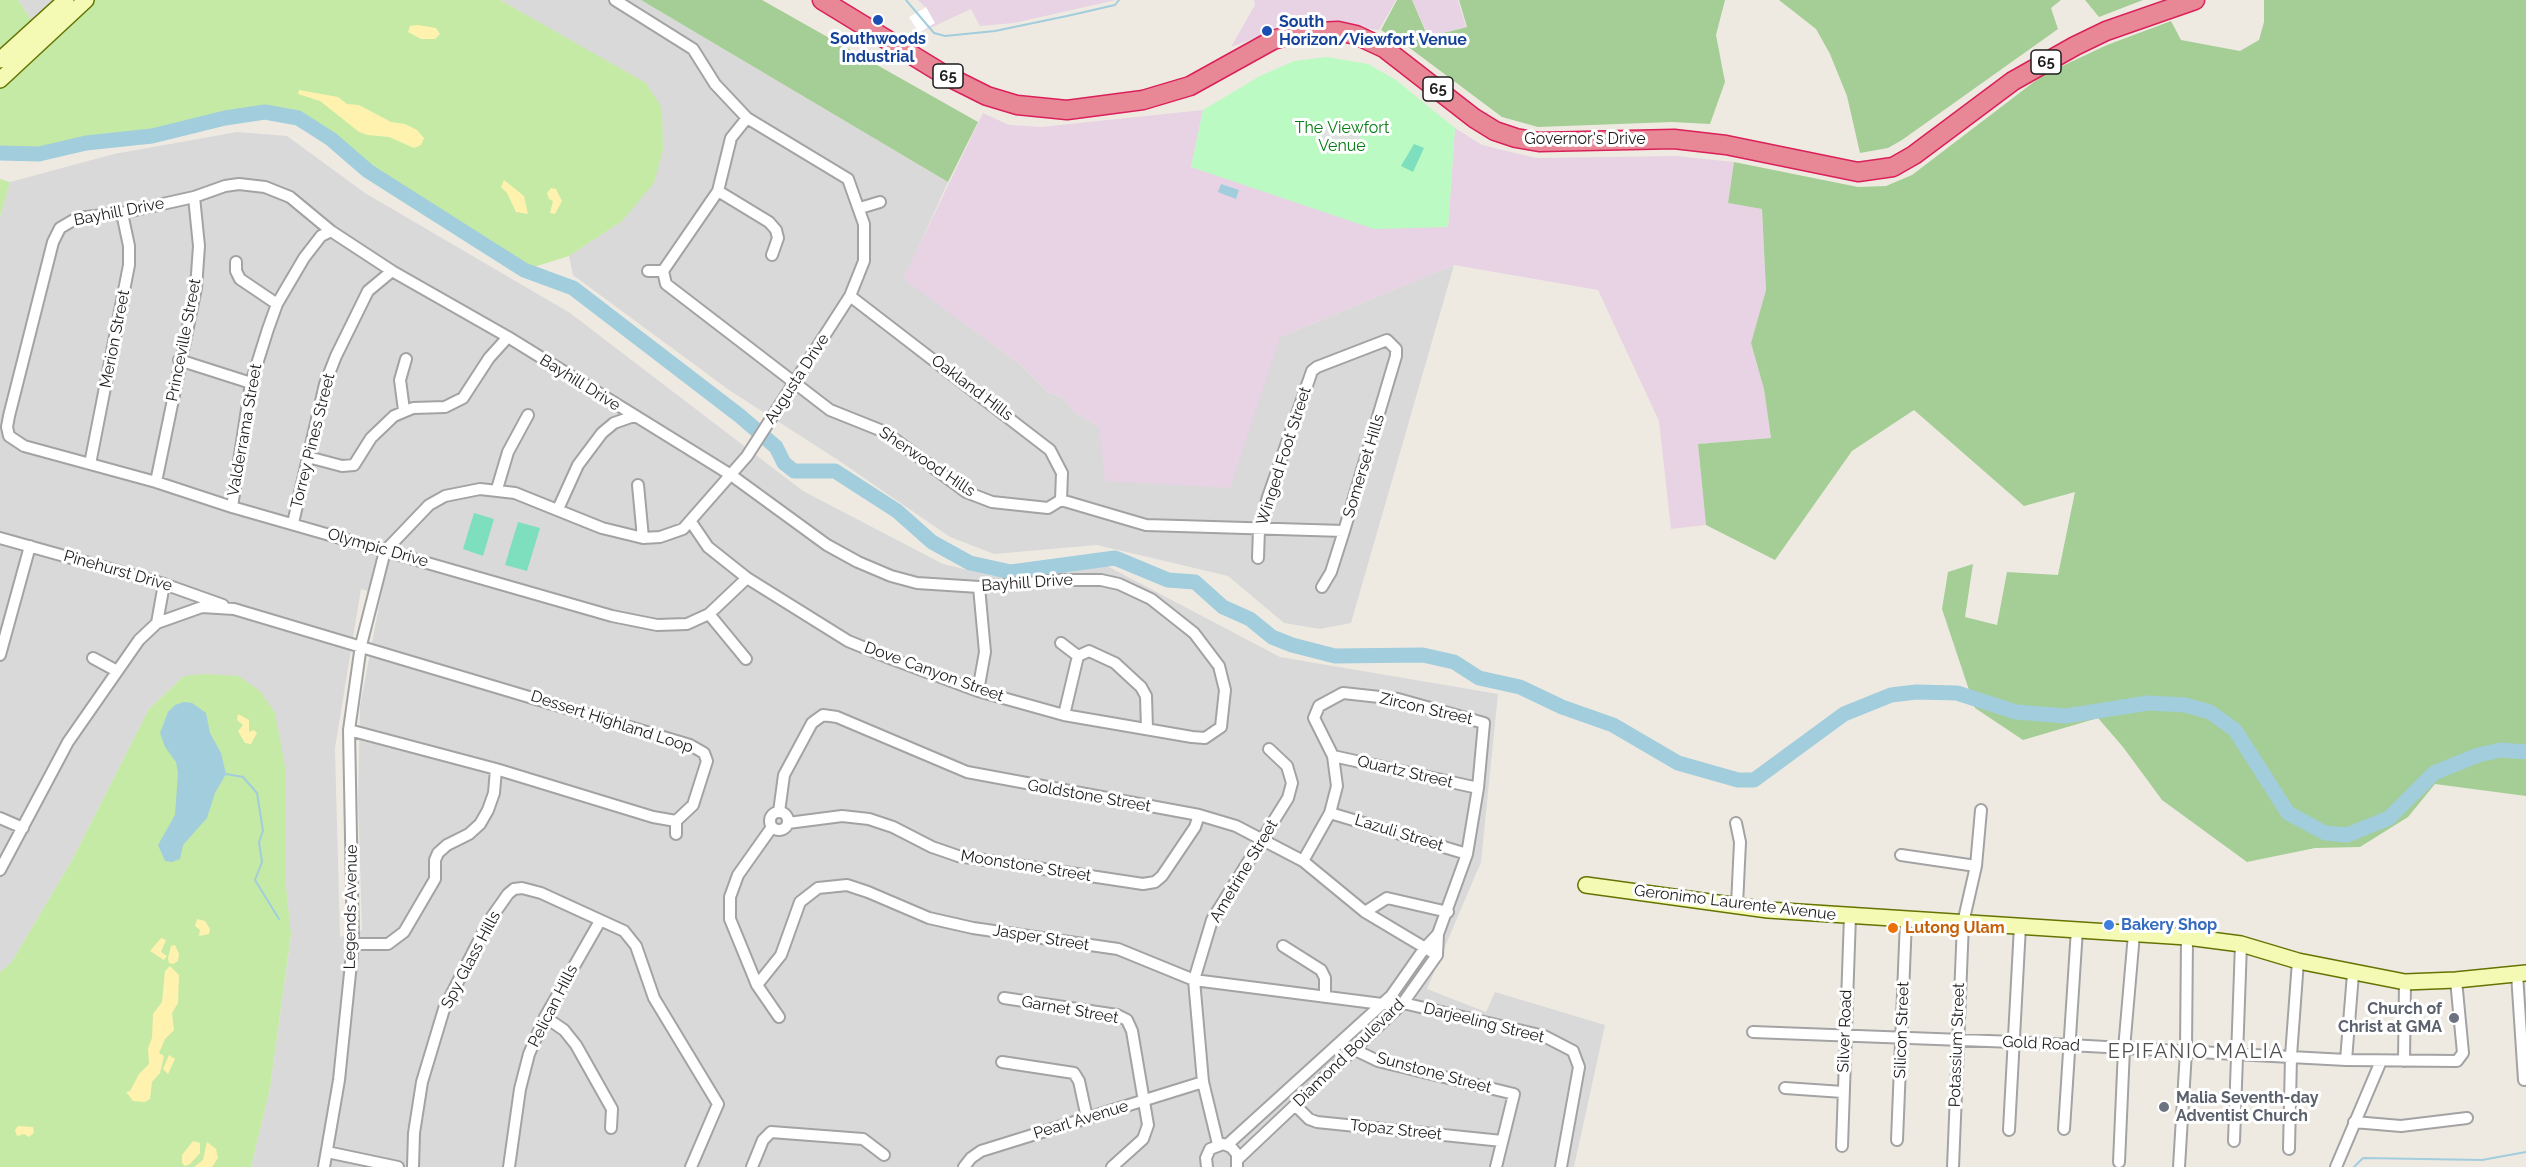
<!DOCTYPE html>
<html>
<head>
<meta charset="utf-8">
<style>
	body { margin:0 }
	canvas { display:block; background:#eeeae2 }
</style>
</head>
<body>
<canvas width="2526" height="1167"></canvas>
<script>
const ctx = document.querySelector('canvas').getContext('2d');
ctx.lineJoin = 'round';
function fillPath(path, color) {
  ctx.fillStyle = color;
  ctx.fill(path, 'evenodd');
}
function poly(rows) {
  const path = new Path2D();
  for (const r of rows) {
    if (r.length === 3) {
      path.moveTo(r[0] + r[2], r[1]);
      path.arc(r[0], r[1], r[2], 0, 2 * Math.PI);
      continue;
    }
    path.moveTo(r[0], r[1]);
    for (let i = 2; i < r.length; i += 2) path.lineTo(r[i], r[i + 1]);
  }
  return path;
}
function stroke(path, color, width, dash) {
  ctx.strokeStyle = color;
  ctx.lineWidth = width;
  ctx.lineCap = dash ? 'butt' : 'round';
  ctx.setLineDash(dash || []);
  ctx.stroke(path);
}
function write(font, color, halo, rows, align = 'center') {
  ctx.font = font + ' Raleway,sans-serif';
  ctx.lineWidth = 6;
  ctx.setLineDash([]);
  ctx.textBaseline = 'middle';
  ctx.strokeStyle = halo;
  ctx.fillStyle = color;
  for (const [text, x, y, turn = 0] of rows) {
    ctx.save();
    ctx.translate(x, y);
    ctx.rotate((+turn || 0) * Math.PI / 180);
    ctx.textAlign = isNaN(turn) ? turn : align;
    if (halo) ctx.strokeText(text, 0, 0);
    ctx.fillText(text, 0, 0);
    ctx.restore();
  }
}
const residential = poly([
	[18,0,58,0,35,25],
	[500,0,641,0,948,182,904,279,1021,365,1048,392,1064,399,1073,411,1099,427,1280,337,1454,265,1351,623,1320,629,1284,623,1228,576,1097,545,994,554,950,537,838,460,729,390,573,275,569,256,622,221,569,40],
	[237,132,287,136,365,193,570,313,803,491,943,564,993,576,1107,566,1280,657,1498,694,1481,862,1427,989,1486,1012,1495,992,1605,1025,1574,1167,251,1167,270,1088,291,935,285,877,239,676,184,676,149,709,71,862,11,963,0,972,0,217,10,182,114,154],
	[361,589,381,595,360,706,358,798,362,930,340,937,335,748]
]);
const industrial = poly([
	[918,0,1116,0,1014,23,980,26,971,9,919,33,909,17,925,7],
	[1254,0,1396,0,1379,30,1300,21,1231,47,1255,5],
	[1412,0,1458,0,1466,27,1429,37],
	[1203,110,1191,167,1448,227,1455,128,1482,145,1536,158,1676,156,1734,162,1728,203,1762,209,1766,290,1751,343,1764,389,1771,438,1698,444,1706,525,1671,529,1659,421,1598,290,1454,265,1280,337,1230,488,1105,481,1099,427,1073,411,1064,399,1048,392,1021,365,903,279,983,113,1009,125,1041,127]
]);
const grass = poly([
	[0,0,18,0,35,25,0,55],
	[92,0,500,0,646,83,662,108,663,150,654,183,622,221,569,256,524,270,368,171,331,139,298,118,265,112,225,118,152,136,86,143,39,154,0,153,0,84],
	[0,179,10,182,0,217],
	[205,674,239,676,260,691,275,713,285,766,285,877,291,934,270,1088,251,1167,0,1167,0,972,11,963,71,862,149,709,184,676]
]);
const forest = poly([
	[641,0,762,0,978,122,948,182],
	[1397,0,1412,0,1428,37,1467,27,1459,0,1725,0,1716,35,1725,82,1710,124,1672,122,1538,127,1502,117,1407,46,1381,30],
	[1779,0,2061,0,2051,8,2058,29,1902,140,1888,148,1860,153,1847,96,1830,54,1816,29],
	[2085,0,2143,0,2099,17],
	[2264,0,2526,0,2526,796,2435,784,2408,817,2360,847,2315,848,2247,862,2162,800,2123,747,2098,718,2023,740,1975,708,1942,609,1948,572,1973,564,1965,617,1997,625,2007,572,2058,575,2075,492,2024,506,1914,410,1852,451,1775,560,1706,525,1698,444,1771,438,1764,389,1751,343,1766,290,1762,209,1728,203,1734,162,1858,187,1886,186,1912,175,2043,75,2107,45,2171,21,2181,40,2240,51,2259,40,2264,22]
]);
const sand = poly([
	[418,25,436,28,440,34,435,39,421,39,408,32,410,26],
	[299,90,338,97,347,104,359,105,391,122,405,124,417,130,424,138,421,145,414,148,389,137,368,135,359,132,320,101,298,94],
	[504,180,524,196,528,214,516,212,507,193,501,187],
	[551,188,556,189,562,201,555,214,550,213,553,201,549,199,547,193],
	[238,714,249,720,249,732,254,730,257,733,251,744,245,743,238,731,243,725,237,720],
	[197,919,205,921,210,929,209,934,199,936,200,930,195,926],
	[161,938,166,940,161,952,167,956,164,960,150,951],
	[175,945,179,954,178,961,173,964,169,963,168,958,171,946],
	[170,966,179,975,178,1003,172,1013,174,1030,165,1039,159,1053,164,1056,160,1073,152,1082,150,1099,145,1102,133,1101,126,1092,130,1091,139,1074,149,1064,148,1048,152,1038,153,1014,162,1002,165,971],
	[169,1055,175,1059,168,1074,163,1069],
	[18,1126,33,1127,34,1133,29,1137,24,1134,17,1136,15,1130],
	[193,1141,200,1143,200,1153,190,1164,185,1166,182,1163,182,1155],
	[207,1142,216,1149,218,1158,212,1167,194,1167,203,1160]
]);
const park = poly([
	[1327,57,1368,64,1396,80,1455,128,1448,227,1374,229,1191,167,1203,110,1260,76,1294,61]
]);
const pitch = poly([
	[1414,144,1424,148,1413,172,1401,166],
	[474,513,494,519,483,556,463,549],
	[518,522,540,528,527,571,505,565]
]);
const parking = poly([
	[1324,125,1361,133,1357,153,1320,145]
]);
const water = poly([
	[1221,184,1239,190,1236,199,1218,192],
	[184,702,192,703,206,713,210,733,221,753,226,774,215,793,207,818,183,845,180,859,172,862,165,861,158,845,175,815,178,773,176,762,165,747,160,733,168,712,175,705]
]);
const pier = poly([
	[926,7,935,23,919,33,909,17]
]);
const stream = poly([
	[906,0,934,33,945,36,995,31,1067,16,1115,5,1119,0],
	[226,774,243,777,257,793,263,831,259,842,262,862,255,880,279,919],
	[2354,1167,2363,1158,2482,1160,2526,1152]
]);
const river = poly([
	[0,153,39,154,86,143,152,136,225,118,265,112,298,118,331,139,368,171,524,270,573,288,740,416,776,447,784,463,794,471,835,471,897,511,932,542,970,563,1011,572,1115,558,1168,580,1195,582,1223,607,1250,619,1272,637,1292,645,1335,656,1423,655,1454,662,1479,678,1520,687,1562,707,1613,725,1678,763,1738,780,1754,780,1844,714,1891,695,1916,692,1957,693,2016,712,2066,716,2148,703,2185,705,2210,712,2235,730,2288,813,2325,833,2347,835,2389,818,2434,773,2478,755,2501,750,2526,752]
]);
const street = poly([
	[747,118,731,138,718,191,663,271,666,284,830,410,885,432,966,492,992,502,1048,508,1061,500],
	[718,191,769,222,776,230,778,238,772,255],
	[860,208,880,202],
	[236,262,236,271,240,279,277,304],
	[648,271,663,271],
	[850,296,1050,450,1062,473,1061,500],
	[179,360,251,383],
	[404,410,400,380,406,359],
	[9,436,7,427,9,416,53,242,60,228,77,218,122,213,194,197,225,186,239,184,265,187,290,197,331,231,392,271,508,337,731,475,827,545,858,562,891,576,917,583,979,587,1062,580,1101,580,1119,584,1151,599,1194,633,1219,666,1225,690,1221,727,1205,738,1192,737,1064,715,978,691,892,659,848,641,747,578,708,547,691,522],
	[9,436,24,446,156,482,232,507,612,616,657,625,687,624,709,614,747,578],
	[308,457,342,466,354,465,371,438,394,416,413,408,445,407,463,398,489,358,508,337],
	[90,464,129,265,129,246,122,213],
	[156,482,196,288,199,246,194,197],
	[638,485,643,538],
	[497,489,508,452,528,415],
	[1061,500,1146,525,1344,531],
	[232,507,251,383,268,329,277,304,304,258,321,236,331,231],
	[558,509,578,465,602,433,614,423,634,416],
	[293,523,325,384,336,356,368,291,392,271],
	[0,538,164,584,223,605],
	[1258,558,1259,529,1268,497,1312,371,1317,367,1387,340,1396,349,1396,356,1344,531,1331,572,1322,587],
	[709,614,746,659],
	[157,623,164,584],
	[1061,643,1078,656],
	[0,655,30,546],
	[93,658,117,671],
	[978,691,985,652,979,587],
	[1064,715,1078,656,1089,651,1115,663,1141,687,1146,696,1147,729],
	[1333,756,1478,788],
	[779,821,9],
	[779,812,784,775,812,723,823,715,837,717,967,772,1199,815,1236,826,1303,861,1365,912,1437,955],
	[1330,813,1467,854],
	[0,818,23,828],
	[676,821,676,834],
	[788,823,842,816,869,819,893,827,932,847,958,856,1143,884,1155,882,1162,876,1195,827,1199,815],
	[1736,823,1740,842,1737,905],
	[772,827,738,875,730,897,730,919,757,985,779,1017],
	[1901,855,1976,866],
	[0,870,68,742,139,640,157,623,202,607,234,609,690,745,704,753,707,761,693,805,676,821,653,817,496,769,349,730],
	[1365,912,1387,898,1448,912],
	[353,944,388,944,404,932,435,879,435,860,438,853,447,845,469,834,480,824,488,810,494,793,496,769],
	[1283,946,1321,970,1325,978,1325,997],
	[2517,974,2524,1080],
	[757,985,781,955,800,902,818,888,847,885,868,892,929,918,973,928,1118,949,1194,980,1382,1004,1403,1003,1544,1036,1573,1051,1579,1067,1561,1167],
	[1004,998,1117,1015,1127,1020,1132,1031,1148,1125,1143,1139,1112,1167],
	[545,1017,564,1030,576,1045,612,1109,611,1128],
	[1753,1032,2014,1042,2346,1060,2457,1061,2463,1053,2456,980],
	[1355,1050,1378,1061,1514,1094,1496,1167],
	[2346,1060,2353,974],
	[2404,1061,2405,982],
	[1002,1062,1074,1073,1079,1081,1087,1118],
	[1785,1088,1843,1092],
	[1295,1105,1309,1119,1317,1122,1502,1141],
	[2354,1122,2401,1126,2467,1118],
	[2064,1129,2077,929],
	[2009,1130,2020,926],
	[1897,1140,1906,920],
	[2234,1141,2241,944],
	[1218,1144,1203,1082,1194,980,1212,920,1288,798,1292,783,1287,766,1269,749],
	[1227,1145,1391,996,1424,949,1438,934],
	[1842,1146,1850,916],
	[2289,1149,2291,1056,2298,961],
	[327,1152,398,1167],
	[1238,1159,1403,1003,1437,955,1438,934,1467,854,1478,788,1484,723,1398,699,1343,693,1319,706,1314,718,1333,756,1337,786,1330,813,1303,861],
	[2119,1162,2124,1049,2134,934],
	[324,1167,339,1080,353,944,349,730,361,645,385,551,429,505,445,496,480,489,515,493,602,528,643,538,660,537,683,529,747,456,850,296,864,261,864,224,848,179,747,118,715,84,693,49,615,0],
	[413,1167,414,1133,422,1082,444,1009,489,921,508,894,514,889,522,888,541,893,624,931,636,946,654,998,718,1104,691,1167],
	[509,1167,520,1089,529,1054,545,1017,600,921],
	[752,1167,763,1140,771,1132,863,1139,884,1155],
	[964,1167,971,1158,981,1151,1203,1082],
	[1207,1167,1206,1158,1210,1149,1223,1144,1231,1147,1237,1154,1237,1167],
	[1953,1167,1963,923,1976,866,1981,810],
	[2179,1167,2186,1051,2187,937],
	[2336,1167,2381,1061]
]);
const secondary = poly([
	[0,60,66,0],
	[0,80,86,0],
	[1586,885,1768,910,2187,937,2241,944,2298,961,2405,982,2456,980,2526,973]
]);
const highway = poly([
	[822,0,943,74,987,96,1017,105,1067,110,1143,100,1190,86,1273,40,1298,33,1338,31,1356,35,1384,48,1474,118,1495,131,1516,138,1539,142,1674,139,1726,145,1858,172,1893,167,1914,155,2013,81,2075,46,2106,31,2195,0]
]);
const markers = [
	[878,20,6,"#1a4fb4"],
	[1267,31,6,"#1a4fb4"],
	[2109,925,6,"#3f7fe0"],
	[1893,928,6,"#e8710a"],
	[2454,1018,6,"#6b7280"],
	[2164,1107,6,"#6b7280"]
];
const shields = [
	[2046,62,30],
	[948,76,30],
	[1438,89,30]
];
const shieldNames = [
	["65",2046,62],
	["65",948,76],
	["65",1438,89]
];
const transitNames = [
	["South",1279,22],
	["Horizon/Viewfort Venue",1279,40],
	["Southwoods",878,39,"center"],
	["Industrial",878,57,"center"]
];
const parkNames = [
	["The Viewfort",1342,128],
	["Venue",1342,146]
];
const streetNames = [
	["Governor's Drive",1585,139],
	["Bayhill Drive",119,212,-11],
	["Merion Street",115,339,-79],
	["Princeville Street",184,340,-79],
	["Augusta Drive",797,379,-57],
	["Bayhill Drive",580,383,32],
	["Oakland Hills",972,388,37],
	["Valderrama Street",245,430,-80],
	["Torrey Pines Street",313,441,-76],
	["Winged Foot Street",1284,456,-72],
	["Sherwood Hills",927,462,34],
	["Somerset Hills",1364,466,-73],
	["Olympic Drive",378,548,16],
	["Pinehurst Drive",118,571,16],
	["Bayhill Drive",1027,583,-4],
	["Dove Canyon Street",934,672,20],
	["Zircon Street",1426,709,13],
	["Dessert Highland Loop",612,722,18],
	["Quartz Street",1405,772,13],
	["Goldstone Street",1089,796,10],
	["Lazuli Street",1399,833,17],
	["Moonstone Street",1026,866,9],
	["Ametrine Street",1244,871,-59],
	["Geronimo Laurente Avenue",1735,903,7],
	["Legends Avenue",351,907,-89],
	["Jasper Street",1041,938,9],
	["Spy Glass Hills",471,960,-62],
	["Pelican Hills",553,1006,-63],
	["Garnet Street",1070,1010,10],
	["Darjeeling Street",1484,1023,14],
	["Silicon Street",1902,1030,-88],
	["Silver Road",1845,1031,-88],
	["Gold Road",2041,1044,3],
	["Potassium Street",1957,1045,-88],
	["Diamond Boulevard",1349,1053,-44],
	["Sunstone Street",1434,1073,15],
	["Pearl Avenue",1081,1120,-17],
	["Topaz Street",1396,1130,6]
];
const shopNames = [
	["Bakery Shop",2121,925]
];
const foodNames = [
	["Lutong Ulam",1905,928]
];
const worshipNames = [
	["Church of",2442,1009],
	["Christ at GMA",2442,1027],
	["Malia Seventh-day",2176,1098,"left"],
	["Adventist Church",2176,1116,"left"]
];
const quarterNames = [
	["EPIFANIO MALIA",2196,1052]
];
fillPath(residential, '#dad9d9');
fillPath(industrial, '#e7d3e3');
fillPath(grass, '#c5eaa6');
fillPath(forest, '#a4ce95');
fillPath(sand, '#fff2af');
fillPath(park, '#bcfac4');
fillPath(pitch, '#7ddfbd');
fillPath(parking, '#e0e0e0');
fillPath(water, '#a1cddd');
fillPath(pier, '#fff');
stroke(stream, '#a1cddd', 2);
stroke(river, '#a1cddd', 15);
stroke(street, '#a3a3a3', 14);
stroke(secondary, '#647402', 18);
stroke(highway, '#db2059', 21);
stroke(street, '#fff', 10);
stroke(secondary, '#f4fab3', 15);
stroke(highway, '#e88795', 18);
for (const [x, y, r, color] of markers) {
  const dot = new Path2D();
  dot.arc(x, y, r, 0, 2 * Math.PI);
  ctx.fillStyle = color;
  ctx.fill(dot);
  stroke(dot, '#fff', 2);
}
for (const [x, y, w] of shields) {
  const box = new Path2D();
  box.roundRect(x - w / 2, y - 12, w, 24, 4.5);
  ctx.fillStyle = '#fff';
  ctx.fill(box);
  stroke(box, '#1c1c1c', 1.5);
}
write('bold 15px', '#1c1c1c', null, shieldNames);
write('bold 16px', '#164399', '#fff', transitNames, 'left');
write('16px', '#097c17', '#fff', parkNames);
write('16px', '#1c1c1c', '#fff', streetNames);
write('bold 16px', '#366cbe', '#fff', shopNames, 'left');
write('bold 16px', '#c56008', '#fff', foodNames, 'left');
write('bold 16px', '#5b616d', '#fff', worshipNames, 'right');
ctx.letterSpacing = '1.5px';
write('20px', '#4f4f4f', '#fff', quarterNames);
ctx.letterSpacing = '0px';
</script>
</body>
</html>
